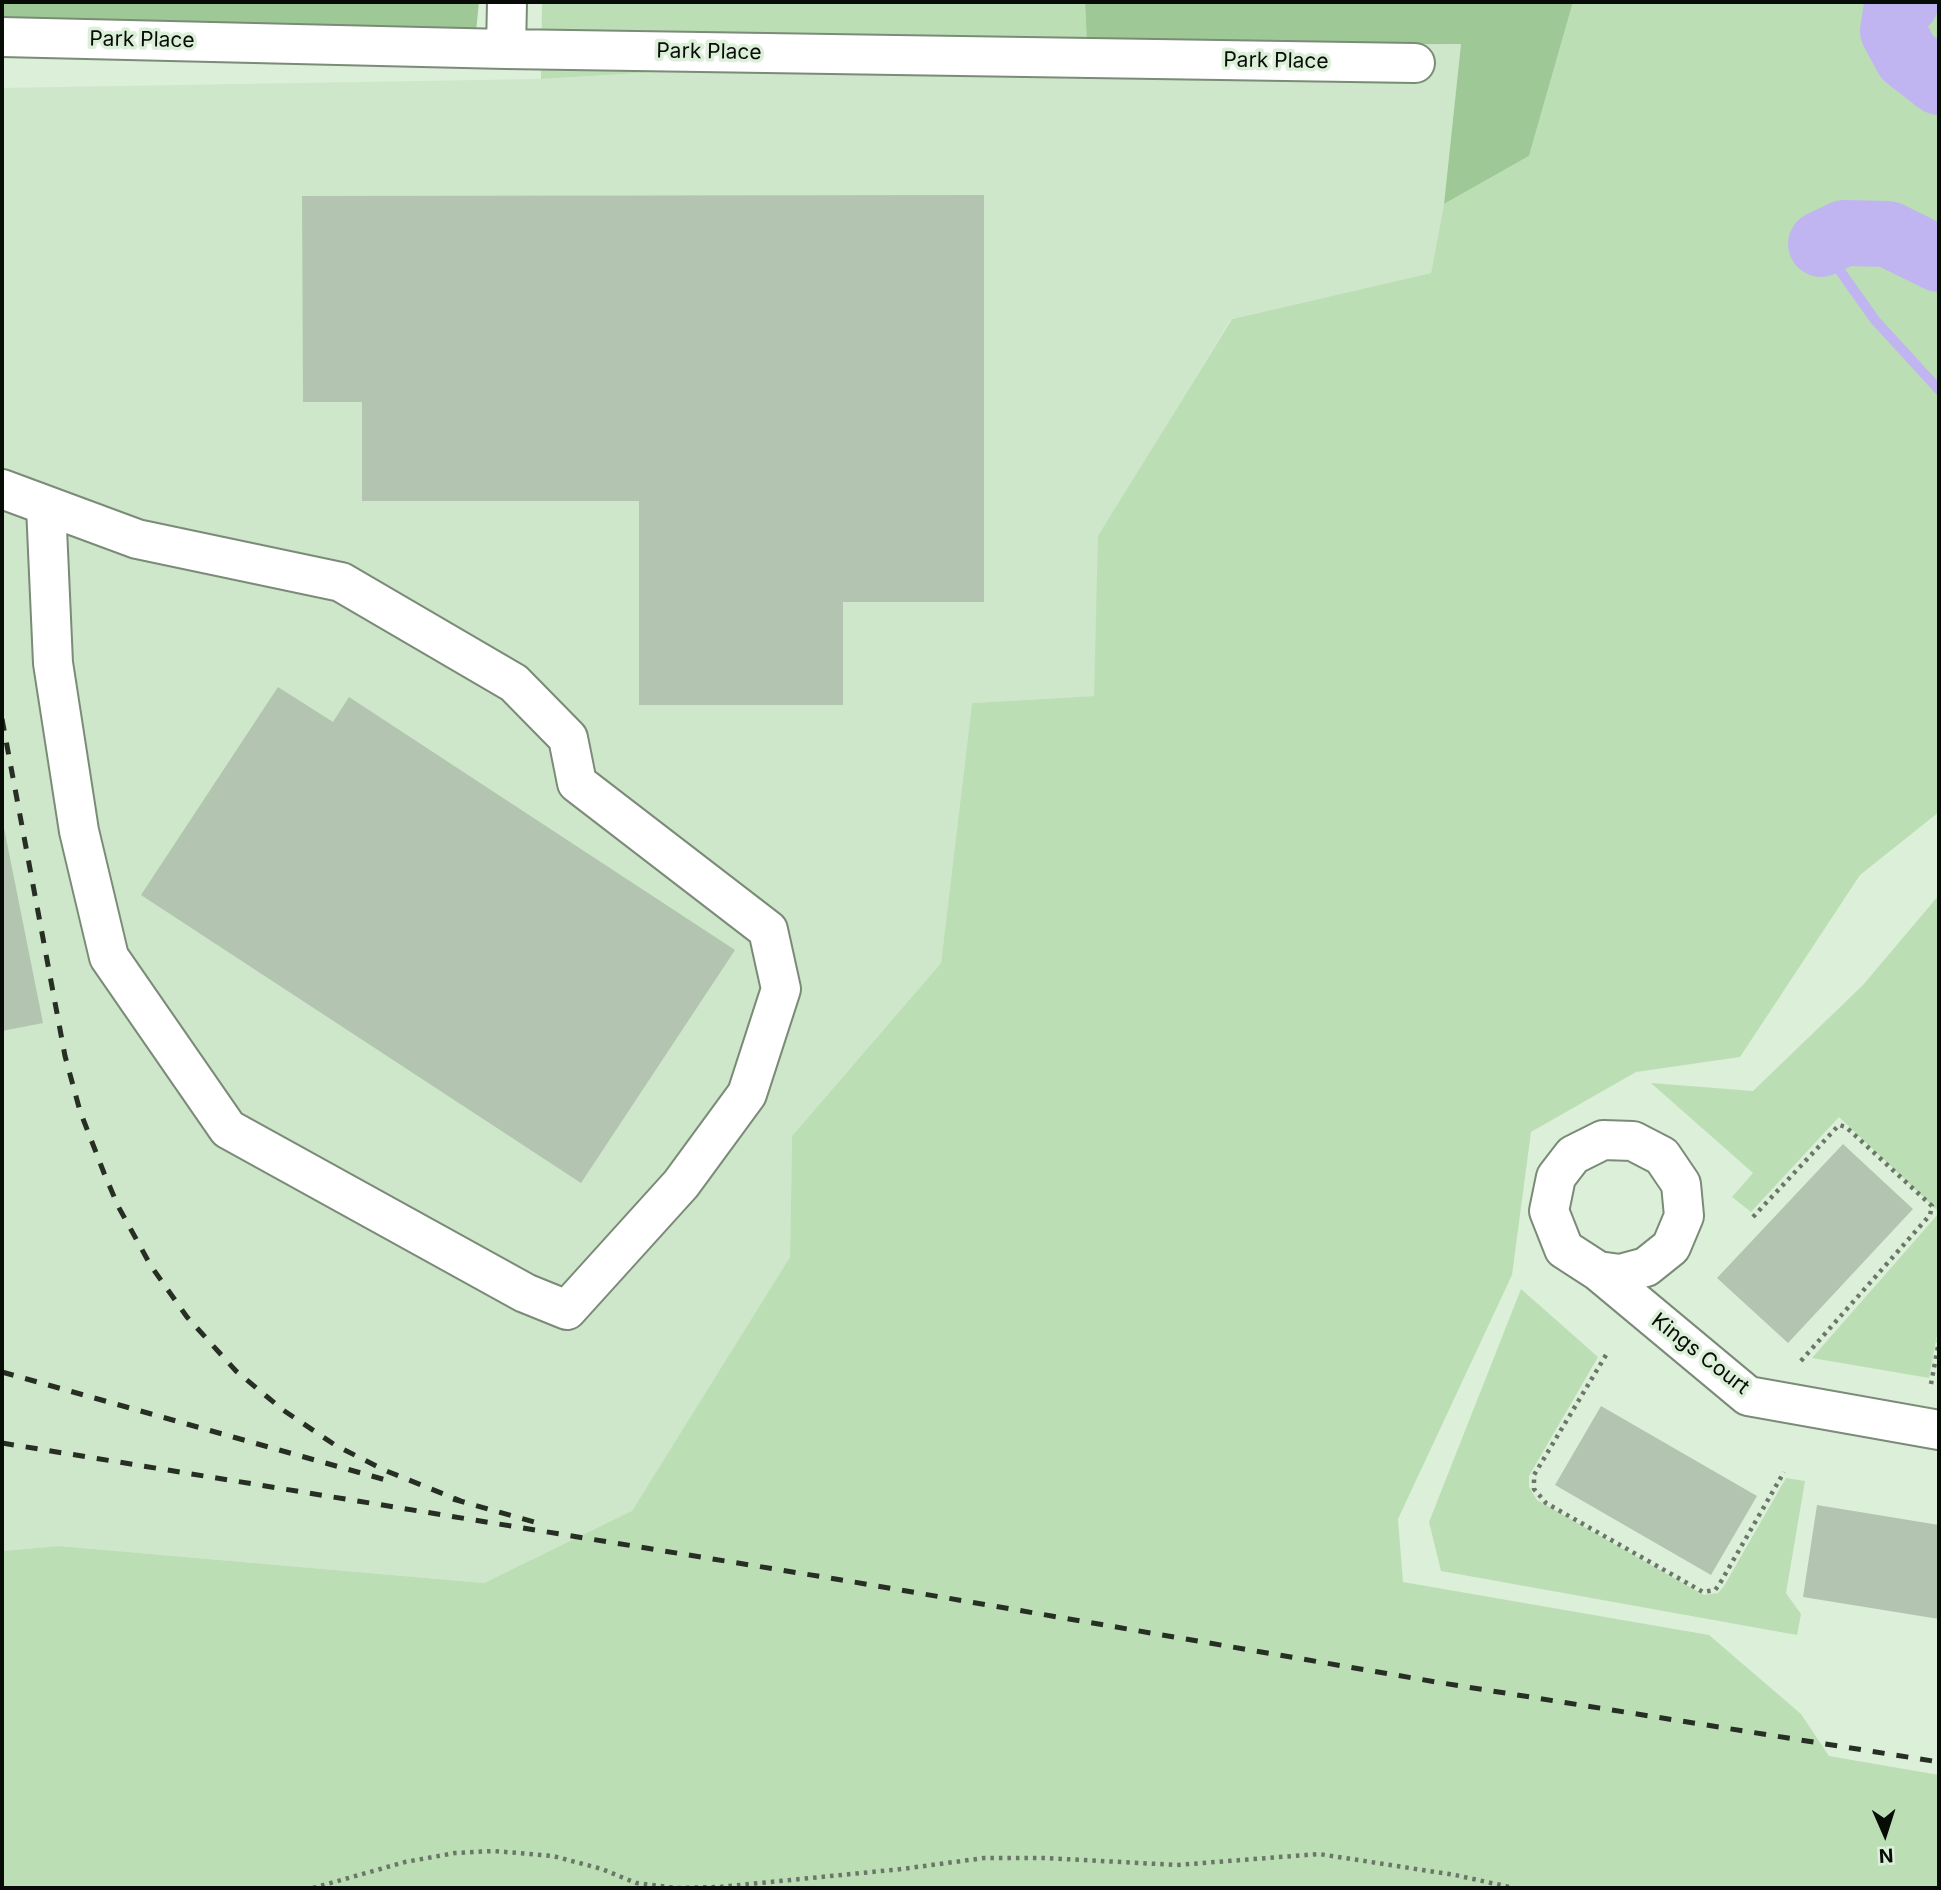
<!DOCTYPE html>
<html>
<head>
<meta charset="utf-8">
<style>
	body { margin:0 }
	#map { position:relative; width:1941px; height:1890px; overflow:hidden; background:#dcefd9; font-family:Inter,sans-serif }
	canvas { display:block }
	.frame { position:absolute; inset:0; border:4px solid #070d06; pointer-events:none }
	.north { position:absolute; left:1850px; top:1799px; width:70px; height:70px; -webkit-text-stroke:5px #dcefd9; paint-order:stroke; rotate:177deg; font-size:19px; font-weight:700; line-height:28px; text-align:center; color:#070d06 }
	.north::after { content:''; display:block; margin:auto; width:24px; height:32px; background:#070d06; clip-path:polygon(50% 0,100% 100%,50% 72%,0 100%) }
</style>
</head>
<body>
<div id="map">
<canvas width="1941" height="1890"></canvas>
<div class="frame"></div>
<div class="north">N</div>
</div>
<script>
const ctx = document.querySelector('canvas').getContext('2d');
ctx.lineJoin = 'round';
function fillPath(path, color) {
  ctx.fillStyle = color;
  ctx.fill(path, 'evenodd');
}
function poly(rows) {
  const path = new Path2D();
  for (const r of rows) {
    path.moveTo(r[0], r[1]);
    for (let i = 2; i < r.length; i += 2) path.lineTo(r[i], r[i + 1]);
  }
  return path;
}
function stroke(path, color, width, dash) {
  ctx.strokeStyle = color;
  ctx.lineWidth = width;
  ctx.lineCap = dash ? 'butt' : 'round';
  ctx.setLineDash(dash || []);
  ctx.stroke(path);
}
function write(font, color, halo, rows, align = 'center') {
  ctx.font = font + ' Inter,sans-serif';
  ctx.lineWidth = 7;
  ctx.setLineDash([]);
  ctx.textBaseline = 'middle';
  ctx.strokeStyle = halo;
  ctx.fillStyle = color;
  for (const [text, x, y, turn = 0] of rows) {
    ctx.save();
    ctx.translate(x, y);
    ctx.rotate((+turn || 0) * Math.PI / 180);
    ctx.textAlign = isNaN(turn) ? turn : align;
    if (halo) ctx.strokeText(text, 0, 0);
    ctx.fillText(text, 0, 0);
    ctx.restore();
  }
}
const built = poly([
	[1461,44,1444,204,1431,273,1231,319,1099,536,1094,696,972,703,941,963,792,1136,790,1257,632,1512,484,1583,59,1546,2,1551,2,88,541,79,1087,46]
]);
const green = poly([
	[542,2,1085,2,1087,46,541,79],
	[1573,2,1939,2,1939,812,1860,875,1740,1057,1636,1072,1531,1132,1512,1275,1398,1519,1403,1582,1709,1635,1801,1714,1829,1756,1939,1775,1939,1888,2,1888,2,1551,59,1546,484,1583,632,1511,790,1257,792,1136,941,963,972,703,1094,696,1098,536,1232,319,1431,273,1444,204,1529,156],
	[1939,895,1939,1212,1839,1117,1751,1212,1732,1197,1753,1173,1651,1083,1753,1091,1863,985],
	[1939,1213,1939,1325,1929,1378,1812,1358],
	[1521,1289,1598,1357,1529,1476,1529,1487,1537,1500,1704,1595,1718,1593,1724,1586,1786,1478,1805,1481,1786,1593,1801,1614,1797,1635,1441,1571,1429,1522]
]);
const forest = poly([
	[2,2,479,2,475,41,2,25],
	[1085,2,1573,2,1529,156,1444,204,1461,44,1087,46]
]);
const stream = poly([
	[1821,244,1875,320,1939,390]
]);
const river = poly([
	[1906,2,1897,5,1893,31,1907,57,1939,82],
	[1821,244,1844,233,1888,234,1939,259]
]);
const building = poly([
	[984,195,984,602,843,602,843,705,639,705,639,501,362,501,362,402,303,402,302,196],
	[278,687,333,722,349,697,735,950,581,1183,141,895],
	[2,818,43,1023,2,1031],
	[1843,1144,1913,1209,1788,1343,1717,1278],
	[1601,1406,1757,1496,1711,1575,1555,1485],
	[1817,1505,1939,1525,1939,1619,1803,1597]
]);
const path = poly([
	[1753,1217,1839,1125,1846,1127,1932,1206,1930,1215,1800,1362],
	[1606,1355,1534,1475,1534,1489,1546,1503,1703,1592,1715,1590,1719,1585,1784,1472],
	[1931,1384,1939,1341],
	[313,1888,405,1862,455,1853,494,1851,553,1856,602,1869,636,1883,676,1888,719,1887,902,1869,984,1858,1045,1858,1177,1865,1319,1854,1455,1875,1514,1888]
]);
const minor = poly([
	[2,37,506,49,1415,63],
	[506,49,507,2],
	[2,489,137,539,341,582,514,683,568,738,577,783,768,930,781,989,747,1094,681,1184,567,1310,525,1293,228,1129,109,957,79,831,53,663,46,506],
	[1598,1271,1620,1274,1646,1267,1671,1247,1684,1216,1681,1184,1662,1156,1633,1141,1603,1140,1573,1155,1556,1177,1549,1211,1564,1249,1598,1271,1748,1396,1939,1430]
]);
const rail = poly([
	[2,719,65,1056,80,1111,104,1173,118,1206,151,1266,187,1317,236,1371,283,1410,335,1445,384,1470,461,1501],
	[2,1372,393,1482],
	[2,1443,848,1581,1442,1683,1939,1762],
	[453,1499,534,1522]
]);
const streetNames = [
	["Park Place",142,40,1],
	["Park Place",709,52,1],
	["Park Place",1276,61,1],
	["Kings Court",1700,1354,38]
];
fillPath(built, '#cee6c9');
fillPath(green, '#bcdeb5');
fillPath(forest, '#9ec996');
stroke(stream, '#c0b5f0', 10);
stroke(river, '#c0b5f0', 66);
fillPath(building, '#b3c5b0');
stroke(minor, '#7a8b77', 42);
stroke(path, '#6a7668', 4.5, [3.5, 5]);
stroke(minor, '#fff', 38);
stroke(rail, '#272f25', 5, [12, 12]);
write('21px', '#070d06', '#dcefd9', streetNames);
</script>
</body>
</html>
